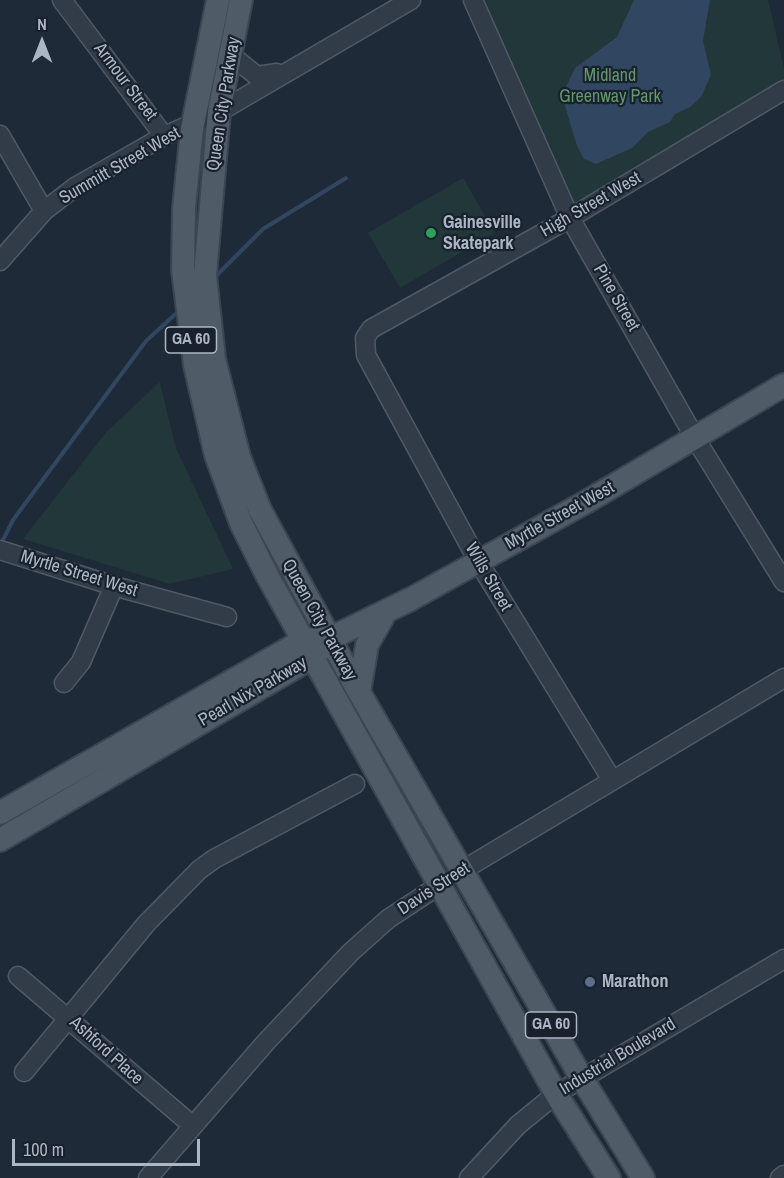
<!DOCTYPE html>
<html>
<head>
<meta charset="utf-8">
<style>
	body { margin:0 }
	#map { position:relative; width:784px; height:1178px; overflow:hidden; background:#1f2a38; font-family:"Archivo Narrow",sans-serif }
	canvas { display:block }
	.north { position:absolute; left:12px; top:12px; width:60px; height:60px; -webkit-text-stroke:4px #18212c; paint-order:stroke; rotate:0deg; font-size:16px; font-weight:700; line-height:24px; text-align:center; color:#acb6c5 }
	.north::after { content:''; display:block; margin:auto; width:21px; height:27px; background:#acb6c5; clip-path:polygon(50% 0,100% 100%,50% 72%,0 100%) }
	.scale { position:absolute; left:12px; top:1139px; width:188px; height:27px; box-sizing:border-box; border:3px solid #acb6c5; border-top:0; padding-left:8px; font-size:18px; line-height:21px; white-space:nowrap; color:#acb6c5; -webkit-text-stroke:4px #18212c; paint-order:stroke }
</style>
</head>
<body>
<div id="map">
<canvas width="784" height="1178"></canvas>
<div class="north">N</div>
<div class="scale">100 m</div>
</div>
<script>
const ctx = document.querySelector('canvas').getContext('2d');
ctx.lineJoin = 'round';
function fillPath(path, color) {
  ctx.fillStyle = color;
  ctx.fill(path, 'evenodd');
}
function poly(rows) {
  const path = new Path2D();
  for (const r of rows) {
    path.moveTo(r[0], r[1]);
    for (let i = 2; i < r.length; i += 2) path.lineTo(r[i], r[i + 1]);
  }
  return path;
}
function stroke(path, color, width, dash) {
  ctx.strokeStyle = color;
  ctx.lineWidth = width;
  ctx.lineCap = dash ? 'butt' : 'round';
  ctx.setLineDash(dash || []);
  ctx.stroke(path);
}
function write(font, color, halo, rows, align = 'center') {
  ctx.font = font + ' "Archivo Narrow",sans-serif';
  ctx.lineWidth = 4.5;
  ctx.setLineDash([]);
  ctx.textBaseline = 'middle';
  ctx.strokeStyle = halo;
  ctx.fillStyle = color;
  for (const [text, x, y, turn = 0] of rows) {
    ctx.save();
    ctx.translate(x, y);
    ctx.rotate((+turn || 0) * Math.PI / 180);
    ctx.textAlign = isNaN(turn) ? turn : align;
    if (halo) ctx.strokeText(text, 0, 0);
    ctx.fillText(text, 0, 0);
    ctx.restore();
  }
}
const green = poly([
	[480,0,768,0,784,68,784,81,571,206],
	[463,178,495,233,400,288,368,233],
	[160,382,175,446,233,569,170,584,23,539,107,431]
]);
const water = poly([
	[634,0,710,0,703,41,711,75,701,97,690,107,675,114,670,122,648,132,632,148,596,164,584,159,577,146,563,99,564,91,575,68,617,37]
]);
const stream = poly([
	[214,278,263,229,346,178],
	[1,544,13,520,146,341,180,310]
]);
const minor = poly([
	[62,0,164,136],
	[473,0,570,218,695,438,784,582],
	[232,56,257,76,277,73],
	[0,135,44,211],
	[0,261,44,211,75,187,164,136,219,112,411,0],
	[0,550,114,586,227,617],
	[64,683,81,662,114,586],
	[612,780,478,561,366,355,365,338,371,329,570,218,784,90],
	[463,870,784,678],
	[18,976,193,1126],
	[24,1072,146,924,199,870,214,859,355,784],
	[148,1178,266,1042,351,952,388,919,441,884],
	[469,1178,518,1125,556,1094,784,959],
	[780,1178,784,1175]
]);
const major = poly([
	[218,0,192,129,184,208,183,270,195,365,216,455,241,523,268,577,556,1094,609,1178],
	[241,0,219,112,205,275,214,359,239,457,260,510,359,692,581,1077,643,1178],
	[359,692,367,645,385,613],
	[0,813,304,640,331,638,411,599,586,502,784,385],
	[0,840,313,657,323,647]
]);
const markers = [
	[431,233,6,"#2e9e5b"],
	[590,982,6,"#5c6f8a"]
];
const shields = [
	[191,340,51],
	[551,1025,51]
];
const shieldNames = [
	["GA 60",191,340],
	["GA 60",551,1025]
];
const parkNames = [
	["Midland",610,76],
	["Greenway Park",610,97]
];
const streetNames = [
	["Armour Street",125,82,53],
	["Queen City Parkway",224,104,-81],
	["Summitt Street West",120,166,-30],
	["High Street West",591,205,-30],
	["Pine Street",616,298,60],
	["Myrtle Street West",560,516,-29],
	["Myrtle Street West",79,574,17],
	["Wills Street",488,577,60],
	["Queen City Parkway",319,620,61],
	["Pearl Nix Parkway",253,692,-30],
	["Davis Street",434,889,-33],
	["Ashford Place",106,1051,42],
	["Industrial Boulevard",618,1057,-31]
];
const poiNames = [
	["Gainesville",443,223],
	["Skatepark",443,244],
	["Marathon",602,982]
];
fillPath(green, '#213739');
fillPath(water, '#314660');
stroke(stream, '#314660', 4);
stroke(minor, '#505966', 21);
stroke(major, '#3c4552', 26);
stroke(minor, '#323c48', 18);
stroke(major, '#505b68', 22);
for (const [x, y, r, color] of markers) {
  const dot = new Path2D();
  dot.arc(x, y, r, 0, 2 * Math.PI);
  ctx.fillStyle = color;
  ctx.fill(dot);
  stroke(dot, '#18212c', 2);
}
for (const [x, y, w] of shields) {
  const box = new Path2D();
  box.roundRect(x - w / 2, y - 13, w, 26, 4.5);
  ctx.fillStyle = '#18212c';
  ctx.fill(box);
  stroke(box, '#acb6c5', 1.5);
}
write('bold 16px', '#acb6c5', null, shieldNames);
write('18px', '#63966d', '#18212c', parkNames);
write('18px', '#acb6c5', '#18212c', streetNames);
write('bold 18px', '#acb6c5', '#18212c', poiNames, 'left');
</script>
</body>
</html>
